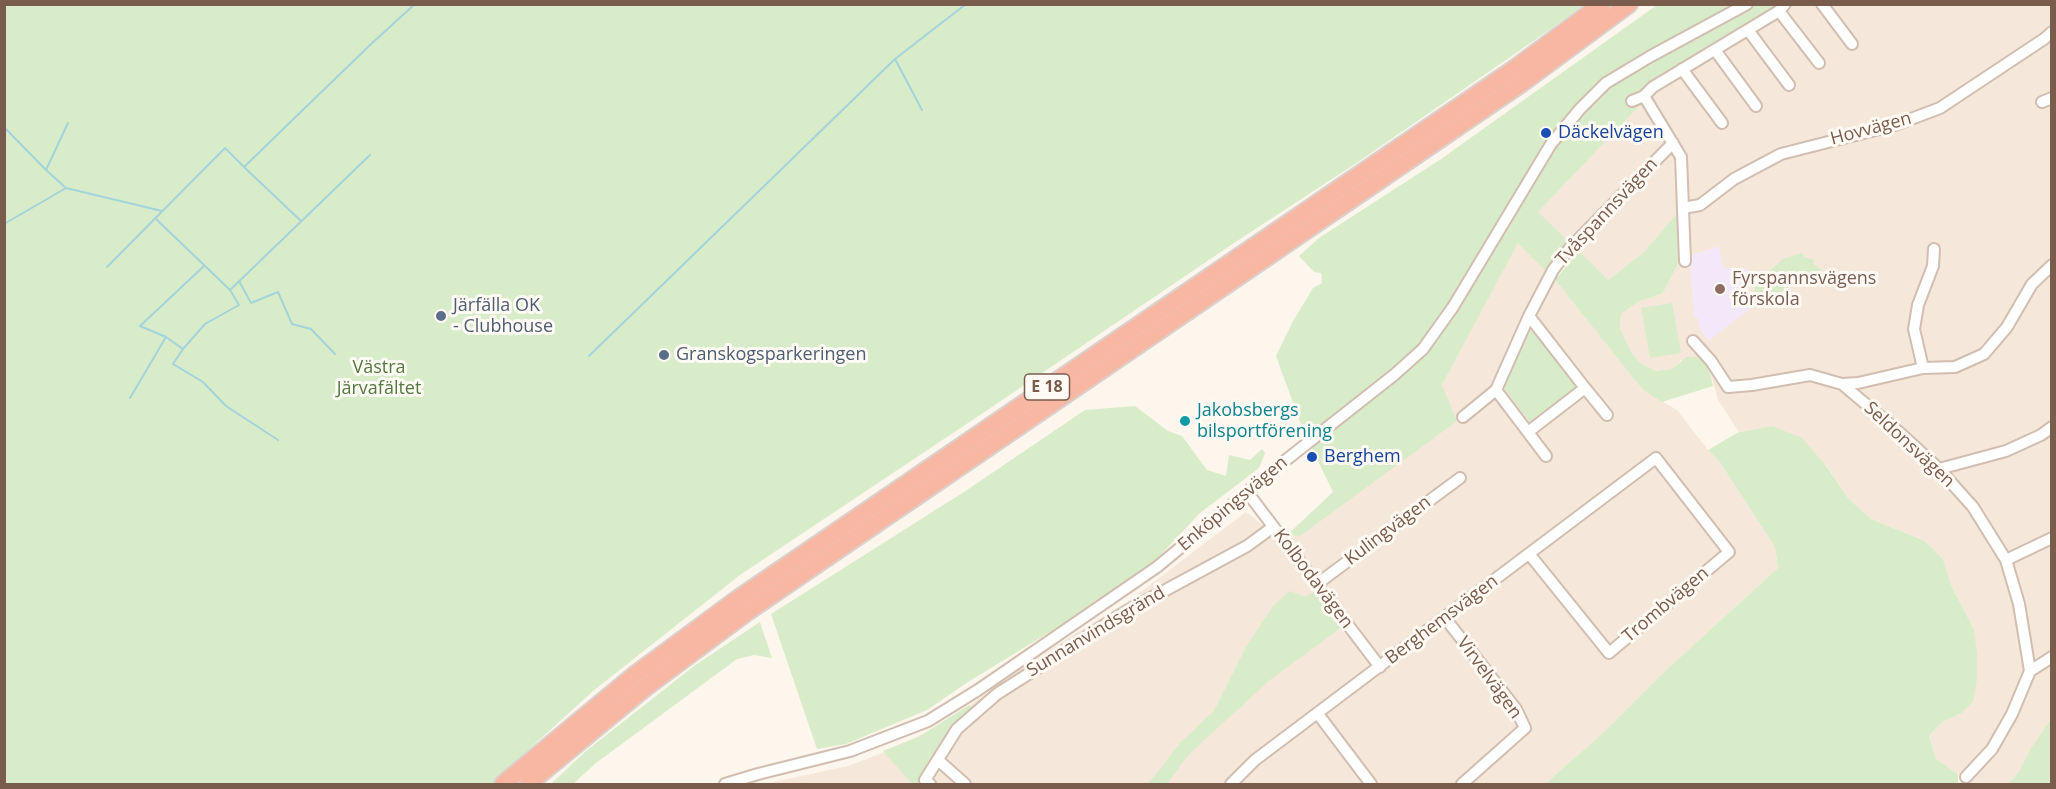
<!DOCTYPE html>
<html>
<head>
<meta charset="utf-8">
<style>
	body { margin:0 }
	#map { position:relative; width:2056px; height:789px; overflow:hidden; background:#fdf6ec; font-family:"Open Sans",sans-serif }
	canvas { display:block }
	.frame { position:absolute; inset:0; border:6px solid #7a5c4d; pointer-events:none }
</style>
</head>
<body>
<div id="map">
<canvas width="2056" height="789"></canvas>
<div class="frame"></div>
</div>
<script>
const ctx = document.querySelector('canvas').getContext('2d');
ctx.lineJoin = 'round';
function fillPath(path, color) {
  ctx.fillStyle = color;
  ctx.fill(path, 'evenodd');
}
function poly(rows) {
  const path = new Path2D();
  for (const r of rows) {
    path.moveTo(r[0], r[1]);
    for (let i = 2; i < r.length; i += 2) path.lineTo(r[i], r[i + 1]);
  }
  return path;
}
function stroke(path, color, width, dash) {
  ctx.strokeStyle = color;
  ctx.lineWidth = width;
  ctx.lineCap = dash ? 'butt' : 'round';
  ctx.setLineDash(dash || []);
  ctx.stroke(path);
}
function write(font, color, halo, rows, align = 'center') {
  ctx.font = font + ' "Open Sans",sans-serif';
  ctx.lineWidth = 6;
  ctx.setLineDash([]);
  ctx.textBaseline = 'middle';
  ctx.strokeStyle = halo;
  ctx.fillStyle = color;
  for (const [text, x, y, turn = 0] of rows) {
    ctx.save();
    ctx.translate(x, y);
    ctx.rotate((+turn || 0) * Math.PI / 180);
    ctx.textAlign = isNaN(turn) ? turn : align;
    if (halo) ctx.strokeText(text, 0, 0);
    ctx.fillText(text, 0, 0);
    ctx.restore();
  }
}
const residential = poly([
	[1776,5,2051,5,2051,719,2031,748,2018,773,2008,784,1968,784,1958,774,1936,759,1929,736,1942,722,1962,713,1977,680,1974,630,1952,587,1943,559,1925,541,1871,519,1848,498,1827,466,1772,426,1739,432,1718,400,1708,365,1681,360,1672,369,1654,371,1640,363,1631,352,1620,328,1621,314,1638,302,1663,293,1678,264,1676,214,1645,251,1608,280,1537,213,1639,105,1638,94],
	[1518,242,1555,280,1642,389,1677,410,1708,450,1719,461,1775,547,1778,568,1664,672,1603,733,1545,784,764,784,848,766,898,747,951,719,1020,668,1130,600,1246,512,1272,532,1300,536,1442,385]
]);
const education = poly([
	[1719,246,1723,267,1747,269,1750,309,1708,341,1699,327,1698,318,1694,317,1689,256]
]);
const green = poly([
	[4,5,1584,5,1545,33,1358,162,1231,245,986,411,740,575,593,691,491,784,5,784],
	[1657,5,1776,5,1638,94,1640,105,1538,212,1568,241,1545,270,1518,243,1442,385,1457,421,1300,536,1287,535,1333,492,1303,430,1276,356,1292,323,1313,288,1322,283,1321,273,1314,272,1299,256,1319,238,1441,159],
	[1677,213,1678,264,1663,293,1638,302,1621,314,1620,328,1631,352,1640,363,1655,371,1672,369,1686,357,1697,357,1708,365,1713,386,1662,402,1642,389,1555,280,1579,251,1608,280,1645,251],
	[1801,253,1804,257,1815,260,1813,264,1822,270,1812,273,1754,309,1755,288,1764,276,1783,259],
	[1672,303,1681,353,1650,358,1641,308],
	[1533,329,1577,386,1530,422,1502,385,1524,334],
	[1135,406,1168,431,1182,436,1207,470,1226,476,1229,455,1250,460,1262,449,1265,453,1259,468,1200,513,1153,563,1084,611,968,682,927,710,846,744,817,749,771,614,964,492,1085,410],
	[1772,426,1802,438,1827,467,1848,498,1871,519,1925,541,1943,559,1952,587,1974,630,1977,654,1977,680,1973,701,1962,713,1942,722,1929,736,1936,759,1958,774,1958,784,1545,784,1603,733,1664,672,1778,568,1775,547,1719,461,1708,450,1739,432],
	[1290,591,1305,597,1316,591,1343,626,1270,680,1189,754,1167,784,1148,784,1181,742,1214,711,1246,647,1273,606],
	[760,622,772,658,754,655,737,659,596,763,573,784,551,784,586,751,694,666],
	[969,705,976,712,925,780,920,784,912,784,883,751,920,736],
	[2051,719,2051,784,2008,784,2018,773,2031,748]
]);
const stream = poly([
	[922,110,895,59,966,4],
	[4,127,46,170,66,188,162,211],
	[244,167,301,221],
	[46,170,68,123],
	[155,218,230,290],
	[4,224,66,188],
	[204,266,140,326,166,337,183,349,173,364,203,382,226,406,278,440],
	[107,267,225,148,244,167,370,45,415,4],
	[239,281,251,303,278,292,292,324,311,329,335,354],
	[183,349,205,324,239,305,230,290,370,155],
	[589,356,895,59],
	[130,398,166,337]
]);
const minor = poly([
	[1822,4,1852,44],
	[1779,11,1819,63],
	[1748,30,1789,85],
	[1715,50,1756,106],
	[1682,69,1722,123],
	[1644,96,1681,157,1685,261],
	[1632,101,1644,96,1653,87,1779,11,1785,4],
	[2042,102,2052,98],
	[1683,208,1700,205,1734,179,1781,154,1895,125,1940,108,2044,39,2052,32],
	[1529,316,1553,270,1570,248,1673,143],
	[1693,341,1711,361,1728,387,1752,385,1810,375,1842,384,1900,433,1939,469,1973,507,2006,560,2019,604,2030,671],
	[1923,368,1914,329,1918,305,1933,266,1934,249],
	[1842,384,1858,383,1923,368,1955,367,1984,354,2007,327,2032,284,2052,265],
	[1585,388,1607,415],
	[1463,417,1496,390],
	[1528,432,1585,388,1529,316,1496,390,1546,456],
	[1939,469,2006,451,2041,435,2052,427],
	[1247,492,1380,667],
	[2006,560,2052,538],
	[1317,584,1460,478],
	[1445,618,1516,709,1525,728,1462,784],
	[1318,714,1371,784],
	[938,760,965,784],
	[1966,777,1992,749,2012,714,2030,671,2052,657],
	[725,784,758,774,850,751,928,721,978,690,1157,567,1286,460,1394,375,1423,349,1453,307,1551,144,1580,109,1606,83,1651,56,1747,4],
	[930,784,925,780,957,729,997,694,1127,611,1247,546,1273,527],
	[1231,784,1255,760,1656,458,1729,552,1609,653,1530,555]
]);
const highway = poly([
	[503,784,636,674,739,598,1514,69,1602,4],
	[528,784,646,687,747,612,1522,83,1629,4]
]);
const markers = [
	[1546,133,6,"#1a4fb4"],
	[1720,289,6,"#8d6e63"],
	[441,316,6,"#5c6f8a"],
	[664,355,6,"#5c6f8a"],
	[1185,421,6,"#0f9aa8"],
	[1312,457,6,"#1a4fb4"]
];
const shields = [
	[1047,387,45]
];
const shieldNames = [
	["E 18",1047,387]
];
const streetNames = [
	["Hovvägen",1871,129,-15],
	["Tvåspannsvägen",1607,212,-47],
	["Seldonsvägen",1909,445,43],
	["Enköpingsvägen",1233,504,-40],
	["Kulingvägen",1388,531,-37],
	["Kolbodavägen",1313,579,53],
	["Trombvägen",1666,605,-40],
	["Berghemsvägen",1442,620,-37],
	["Sunnanvindsgränd",1096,632,-31],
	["Virvelvägen",1489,678,54]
];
const transitNames = [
	["Däckelvägen",1558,133],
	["Berghem",1324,457]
];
const educationNames = [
	["Fyrspannsvägens",1732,279],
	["förskola",1732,300]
];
const serviceNames = [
	["Järfälla OK",453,306],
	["- Clubhouse",453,327],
	["Granskogsparkeringen",676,355]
];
const parkNames = [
	["Västra",379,368],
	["Järvafältet",379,389]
];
const cultureNames = [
	["Jakobsbergs",1197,411],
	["bilsportförening",1197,432]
];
fillPath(residential, '#f5e8da');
fillPath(education, '#f3e8fa');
fillPath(green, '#d8ecc9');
stroke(stream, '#a5d3da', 2);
stroke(minor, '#d1beb0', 14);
stroke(highway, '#dad1cd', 20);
stroke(minor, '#fff', 10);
stroke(highway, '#f7b7a3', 16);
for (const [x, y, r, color] of markers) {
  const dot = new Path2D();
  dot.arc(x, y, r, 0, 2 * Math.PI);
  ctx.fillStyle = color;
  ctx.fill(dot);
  stroke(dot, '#fffaf3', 2);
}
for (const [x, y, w] of shields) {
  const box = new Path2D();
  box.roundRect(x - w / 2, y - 13, w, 26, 4.5);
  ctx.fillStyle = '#fffaf3';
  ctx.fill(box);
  stroke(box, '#7a5c4d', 1.5);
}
write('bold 16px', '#7a5c4d', null, shieldNames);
write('18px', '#7a5c4d', '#fffaf3', streetNames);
write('18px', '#164399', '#fffaf3', transitNames, 'left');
write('18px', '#785e54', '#fffaf3', educationNames, 'left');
write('18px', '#4e5e75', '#fffaf3', serviceNames, 'left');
write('18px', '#537a41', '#fffaf3', parkNames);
write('18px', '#0d838f', '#fffaf3', cultureNames, 'left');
</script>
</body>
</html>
